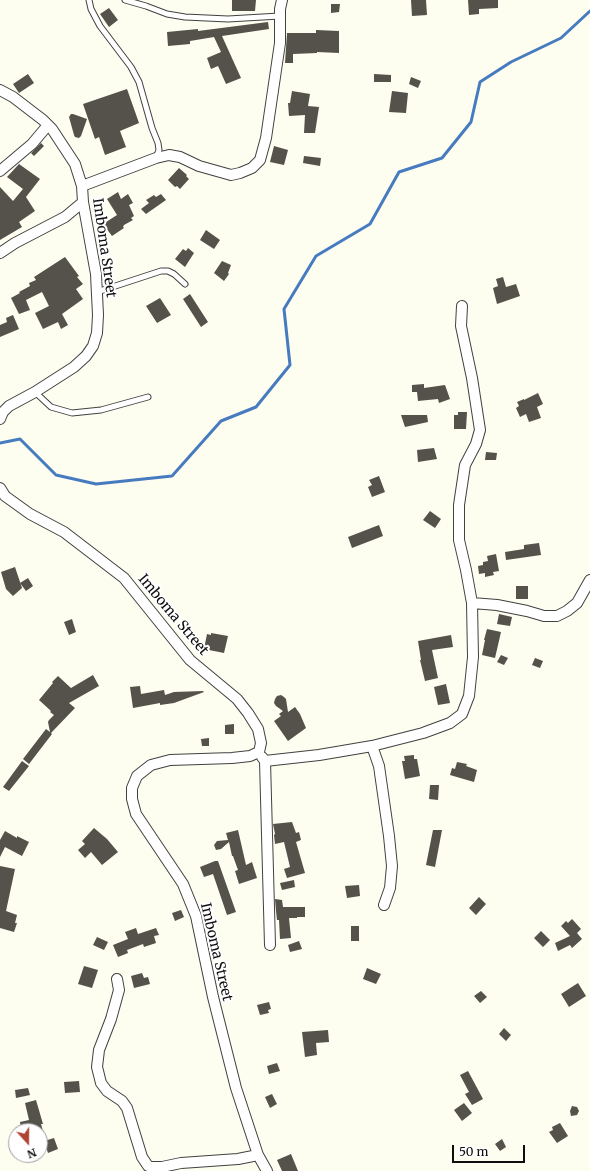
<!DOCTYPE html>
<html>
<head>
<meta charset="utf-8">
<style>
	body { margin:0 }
	#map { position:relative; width:590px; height:1171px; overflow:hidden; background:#fdfdf0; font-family:Merriweather,serif }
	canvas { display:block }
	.north { position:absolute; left:8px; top:1123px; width:40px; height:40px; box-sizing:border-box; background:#fff; border:1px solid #9f9f9f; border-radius:50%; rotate:159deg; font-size:11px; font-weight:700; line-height:16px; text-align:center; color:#0e0e0e }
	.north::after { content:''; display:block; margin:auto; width:14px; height:18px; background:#b04333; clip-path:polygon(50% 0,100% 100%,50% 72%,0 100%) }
	.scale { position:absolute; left:452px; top:1145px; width:73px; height:18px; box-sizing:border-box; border:2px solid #0e0e0e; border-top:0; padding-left:5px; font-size:12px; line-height:14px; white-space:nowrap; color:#0e0e0e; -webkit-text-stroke:3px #fff; paint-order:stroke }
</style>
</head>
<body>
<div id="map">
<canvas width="590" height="1171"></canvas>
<div class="north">N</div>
<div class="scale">50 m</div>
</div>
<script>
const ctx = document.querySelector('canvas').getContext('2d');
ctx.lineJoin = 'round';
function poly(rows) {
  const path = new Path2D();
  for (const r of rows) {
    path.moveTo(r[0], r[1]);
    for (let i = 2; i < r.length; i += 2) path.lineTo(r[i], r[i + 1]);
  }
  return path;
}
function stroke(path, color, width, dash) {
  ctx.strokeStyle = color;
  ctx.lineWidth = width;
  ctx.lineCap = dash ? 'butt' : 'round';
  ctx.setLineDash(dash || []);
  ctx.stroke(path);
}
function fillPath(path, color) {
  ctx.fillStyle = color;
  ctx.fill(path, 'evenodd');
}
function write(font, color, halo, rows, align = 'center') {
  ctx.font = font + ' Merriweather,serif';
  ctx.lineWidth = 4;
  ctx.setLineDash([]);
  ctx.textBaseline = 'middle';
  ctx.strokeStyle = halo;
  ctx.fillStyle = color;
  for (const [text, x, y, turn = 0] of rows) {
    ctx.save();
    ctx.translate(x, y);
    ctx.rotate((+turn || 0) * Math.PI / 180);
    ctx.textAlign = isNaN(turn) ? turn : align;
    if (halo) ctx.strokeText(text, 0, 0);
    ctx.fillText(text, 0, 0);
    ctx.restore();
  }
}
const stream = poly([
	[0,443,20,439,56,475,96,484,172,476,221,421,256,407,290,365,284,309,316,256,370,224,399,172,442,158,471,122,480,82,511,62,561,38,590,11]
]);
const building = poly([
	[232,0,256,0,255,11,232,11],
	[411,0,426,0,427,15,412,16],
	[468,0,498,0,498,8,479,9,479,14,469,15],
	[331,4,340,4,339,12,331,13],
	[109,8,118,20,109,27,100,14],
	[268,22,269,29,222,36,241,78,226,84,218,66,211,69,207,58,221,52,214,37,190,41,190,44,168,46,167,32,198,29,198,31],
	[316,30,339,31,339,53,317,52,317,53,293,54,293,63,285,63,287,33,316,33],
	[28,74,34,83,19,93,13,84],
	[374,74,391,75,391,82,374,82],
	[411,77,421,81,418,88,409,84],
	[127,89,139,123,120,131,126,147,105,155,99,137,95,139,83,104],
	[292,91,310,94,308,106,319,107,315,133,304,133,305,115,289,116,288,103,290,103],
	[392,91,408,93,406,113,389,112],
	[71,114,73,114,87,119,81,136,79,138,75,137,74,135,69,117],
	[41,143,44,146,34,156,31,153],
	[274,146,288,150,284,165,270,162],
	[304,156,321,158,320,166,303,163],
	[19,164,40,179,26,197,35,211,19,222,22,227,0,240,0,187,13,201,23,189,7,177],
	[179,168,187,175,186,176,189,179,180,189,177,186,175,187,168,180],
	[118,192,121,199,128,194,133,203,129,205,134,216,131,218,133,220,124,225,123,227,124,228,112,236,103,224,117,215,107,199],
	[161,194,166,200,146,214,141,209,149,203,146,200,154,195,156,197],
	[206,230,220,240,214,249,200,240],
	[188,248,194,253,185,267,175,259,183,249,186,251],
	[65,257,79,276,77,277,83,284,76,289,83,299,62,314,68,325,61,329,58,322,43,329,35,313,49,306,42,292,26,300,30,310,19,314,11,298,20,293,19,292,30,286,29,283,36,280,34,277],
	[222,261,231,265,228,273,229,274,224,281,214,273],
	[503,277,506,287,516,284,520,296,497,304,493,288,498,286,496,279],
	[190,294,208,322,201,327,183,299],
	[160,298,171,315,157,323,146,306],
	[13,315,19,329,0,337,0,325,7,322,6,318],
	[424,384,424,388,445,385,450,399,439,403,438,399,418,401,417,392,412,392,412,385],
	[538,393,543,404,537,407,541,418,529,422,526,414,520,417,516,408,519,406,517,402,524,399,524,400],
	[458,412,467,412,466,429,454,429,454,415,458,415],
	[401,415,427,415,428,422,405,427],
	[434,448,437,459,418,462,417,450],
	[486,452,497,453,496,460,485,460],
	[379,476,385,492,372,497,368,487,372,485,369,480],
	[430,511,441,519,435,528,423,520],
	[379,525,383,536,352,548,348,537],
	[539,543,541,555,506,560,505,552,524,549,524,545],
	[496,554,499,571,493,572,494,575,485,577,485,573,479,574,478,566,483,565,483,562,488,561,487,556],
	[15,567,22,588,13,596,6,589,1,572],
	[28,578,33,586,26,591,20,583],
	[516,586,528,586,528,599,516,599],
	[499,614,512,617,510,626,497,624],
	[72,619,76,632,69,635,64,622],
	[487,629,501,632,495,658,482,655,485,640,484,640],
	[211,633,228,636,224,653,204,649,207,634,211,635],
	[451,635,453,647,432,650,438,678,425,681,420,660,421,660,418,641],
	[501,655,508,658,504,665,497,662],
	[535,658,543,661,540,668,532,665],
	[93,675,99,686,69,703,75,708,51,733,52,734,29,764,23,759,46,729,50,732,48,722,49,720,54,715,50,712,51,711,39,700,53,683,52,682,58,676,71,688],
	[446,684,450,703,438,705,434,687],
	[140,686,141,694,164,690,165,695,174,692,203,691,204,692,174,703,160,705,160,703,133,708,130,687],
	[281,695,284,697,286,699,288,712,295,707,300,714,306,728,288,741,274,721,281,716,279,714,283,711,276,706,274,703,275,699,277,696],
	[234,724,234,734,225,734,225,725],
	[209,738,209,746,202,746,201,739],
	[414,755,414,759,417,759,420,776,405,779,402,761,405,761,404,756],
	[22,761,29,766,9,791,3,787],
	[457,762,467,764,466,766,477,770,474,782,450,775,452,768,455,769],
	[430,785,439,785,438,800,429,799],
	[292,822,296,833,299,832,301,840,296,842,305,873,287,878,284,869,290,867,284,842,275,844,274,835,275,834,273,824],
	[94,828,107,839,118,852,102,865,91,852,85,858,78,850,85,844,82,841],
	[238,830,246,865,252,862,257,878,239,884,235,871,238,870,233,856,232,856,229,842,221,849,216,850,214,845,217,841,228,840,226,833],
	[433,830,442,830,435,867,426,865],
	[5,831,17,838,17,836,29,842,22,856,5,847,0,857,0,840],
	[215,861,218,861,236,912,227,915,213,874,204,877,200,867],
	[0,866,15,869,6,911,17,915,15,923,17,923,14,932,0,928],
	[294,880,295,887,282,890,280,883],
	[359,885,360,896,347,898,345,886],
	[479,897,486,904,476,915,469,908],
	[275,899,282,900,283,907,305,907,305,917,297,917,297,918,289,918,291,938,280,939,279,920,277,920,276,911],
	[181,910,184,917,175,921,172,913],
	[572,919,581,929,577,933,582,939,572,948,570,945,558,951,555,943,570,936,561,926,566,921,568,923],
	[351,926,359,926,359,941,351,941],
	[136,928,138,934,156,928,159,935,154,936,156,943,144,947,143,944,127,950,128,953,118,957,113,945,128,939,125,932],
	[541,931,550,940,543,947,534,938],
	[97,937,108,942,104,950,93,945],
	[299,941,302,949,290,952,288,945],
	[84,966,98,970,92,988,78,984],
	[367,968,381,974,376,984,363,979],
	[142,973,144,978,148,977,150,984,134,988,131,976],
	[578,983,586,996,569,1007,561,994],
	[481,991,487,997,480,1003,474,996],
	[269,1002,271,1009,268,1010,269,1013,260,1015,257,1005],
	[504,1028,511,1035,506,1041,499,1034],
	[328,1030,329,1042,316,1043,317,1055,305,1057,302,1032],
	[277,1063,280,1071,269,1074,267,1066],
	[468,1071,483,1099,472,1105,465,1094,469,1092,460,1075],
	[79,1081,80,1092,65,1093,64,1082],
	[28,1088,30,1095,16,1098,15,1090],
	[272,1094,277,1104,270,1108,265,1097],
	[36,1100,43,1124,41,1124,43,1131,32,1131,30,1126,21,1128,20,1122,29,1120,25,1103],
	[464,1103,472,1113,462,1121,454,1110],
	[572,1106,577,1107,579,1111,577,1115,571,1116,570,1111],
	[560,1123,568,1136,557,1143,549,1132,553,1130,552,1127],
	[54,1138,58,1149,48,1153,44,1141],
	[502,1139,506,1147,500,1151,495,1144],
	[291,1154,298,1171,282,1171,277,1160]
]);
const lane = poly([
	[89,0,91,9,100,26,131,67,139,82,152,128,158,143,159,150,156,158],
	[125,0,146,6,167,14,185,17,228,19,280,16],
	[97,292,161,271,168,271,174,274,185,284],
	[35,392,51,407,72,413,101,410,148,397]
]);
const street = poly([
	[0,90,13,97,43,120,52,129,75,164,82,186,83,202,96,274,98,315,97,333,93,346,86,356,74,367,35,392,9,406,3,412,0,419],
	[0,171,32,144,48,125],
	[82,186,156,158,169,155,180,157,199,166,231,175,240,173,252,168,260,160,266,138,280,43,280,9,282,0],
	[0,253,15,243,65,217,83,202],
	[0,488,5,496,30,514,64,532,124,578,190,660,237,699,248,713,258,729,261,743,259,752],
	[472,603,497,605,527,611,544,616,557,616,567,611,577,603,590,580],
	[372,746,379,766,389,836,392,866,390,888,384,905],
	[259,752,250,756,232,758,170,760,151,765,137,776,132,788,132,799,136,814,183,884,196,916,213,997,236,1088,258,1155,267,1171],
	[262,757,265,761,270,945],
	[265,761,319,755,372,746,423,733,450,723,462,714,469,696,473,657,472,603,466,570,459,540,459,505,465,465,476,444,480,430,472,378,461,326,462,306],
	[117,979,119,990,111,1019,99,1050,97,1067,101,1083,107,1091,122,1101,127,1108,142,1157,148,1166,152,1167,162,1167,181,1163,238,1159,258,1155]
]);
const streetNames = [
	["Imboma Street",104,248,82],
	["Imboma Street",173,615,50],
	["Imboma Street",216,952,77]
];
stroke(stream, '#477bc0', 3);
fillPath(building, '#55514b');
stroke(lane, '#414141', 7);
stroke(street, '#414141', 12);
stroke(lane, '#fff', 5);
stroke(street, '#fff', 10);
write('14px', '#0e0e0e', '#fff', streetNames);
</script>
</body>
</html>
